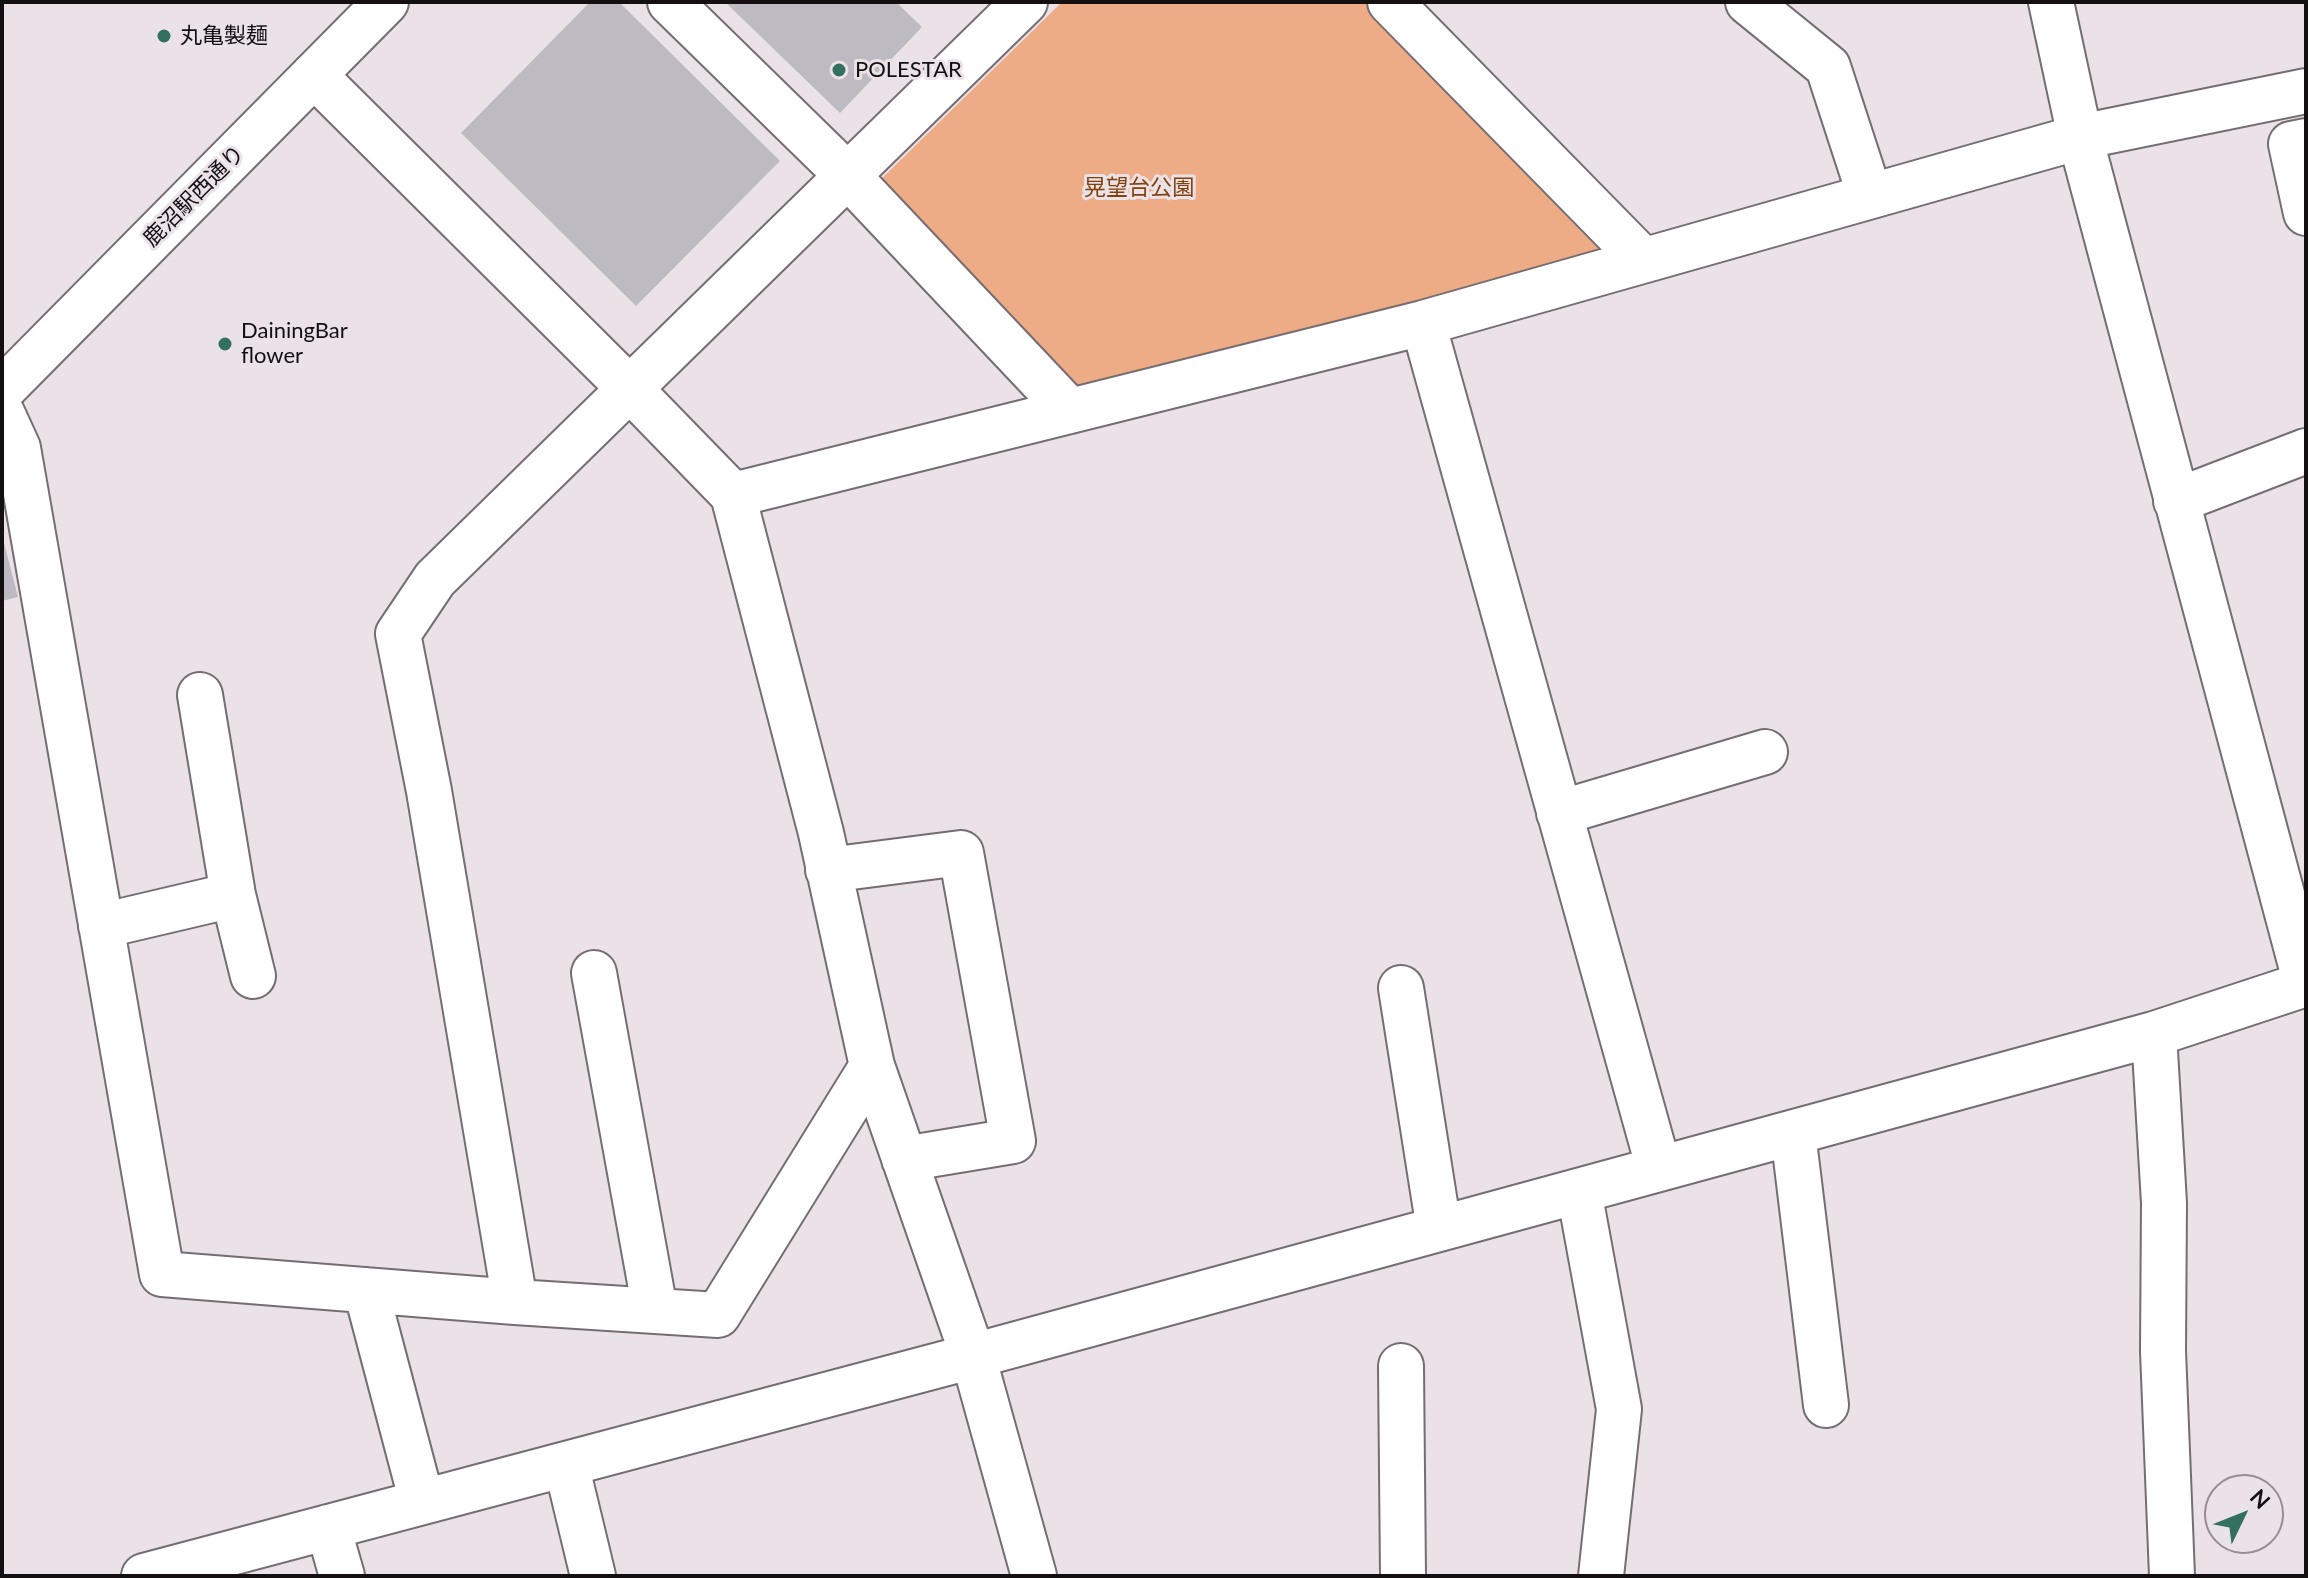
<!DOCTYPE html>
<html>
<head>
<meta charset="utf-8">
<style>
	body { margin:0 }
	#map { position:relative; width:2308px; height:1578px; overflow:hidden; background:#ebe2e7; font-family:Lato,sans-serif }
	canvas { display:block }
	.frame { position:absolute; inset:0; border:4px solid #141012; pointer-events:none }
	.north { position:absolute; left:2204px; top:1474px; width:80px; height:80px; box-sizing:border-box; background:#ebe2e7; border:2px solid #958e92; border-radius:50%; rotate:47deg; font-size:22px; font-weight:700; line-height:32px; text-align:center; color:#141012 }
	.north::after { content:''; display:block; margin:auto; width:28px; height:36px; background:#32715f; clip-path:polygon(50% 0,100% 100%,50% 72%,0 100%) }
</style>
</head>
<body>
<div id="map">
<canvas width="2308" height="1578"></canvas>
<div class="frame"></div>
<div class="north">N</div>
</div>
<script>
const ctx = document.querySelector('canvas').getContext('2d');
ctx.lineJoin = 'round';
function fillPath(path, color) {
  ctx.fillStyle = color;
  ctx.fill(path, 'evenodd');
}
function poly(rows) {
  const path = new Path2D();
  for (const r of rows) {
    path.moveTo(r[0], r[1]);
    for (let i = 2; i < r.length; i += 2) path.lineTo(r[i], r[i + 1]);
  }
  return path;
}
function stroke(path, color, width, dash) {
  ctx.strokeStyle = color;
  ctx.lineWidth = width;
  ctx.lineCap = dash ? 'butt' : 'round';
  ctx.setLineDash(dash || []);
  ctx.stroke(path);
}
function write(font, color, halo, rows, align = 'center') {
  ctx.font = font + ' Lato,"Noto Sans JP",sans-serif';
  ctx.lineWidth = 6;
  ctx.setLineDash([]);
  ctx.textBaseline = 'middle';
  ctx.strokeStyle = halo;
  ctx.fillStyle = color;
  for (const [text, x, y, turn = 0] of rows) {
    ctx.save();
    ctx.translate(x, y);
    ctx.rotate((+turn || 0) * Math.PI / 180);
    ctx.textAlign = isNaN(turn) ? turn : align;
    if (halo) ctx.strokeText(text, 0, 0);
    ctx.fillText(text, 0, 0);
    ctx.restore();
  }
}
const green = poly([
	[1062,2,1374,2,1605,237,1607,257,1094,391,1061,383,873,187]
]);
const building = poly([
	[590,2,619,2,780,161,636,306,461,133],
	[725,2,896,2,922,27,840,113],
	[2,535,18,597,2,601]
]);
const minor = poly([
	[670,2,848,176,1070,411],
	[1390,2,1643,260],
	[1748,2,1828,67,1870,196],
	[2051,2,2080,137,2306,984],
	[314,75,629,388,733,495,821,833,872,1066,973,1356,1034,1576],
	[2306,141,2291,144,2306,213],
	[1423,323,1659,1169],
	[2,413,18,448,162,1274,515,1302,718,1315,872,1066],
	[733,495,1423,323,2080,137,2306,91],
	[2176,501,2306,451],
	[200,695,233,895,253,976],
	[1559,813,1765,752],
	[828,870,961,853,1013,1141,904,1159],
	[101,926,233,895],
	[594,973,655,1310],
	[1401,988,1439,1229],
	[2154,1034,2164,1203,2163,1351,2172,1576],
	[1793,1133,1826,1405],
	[1579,1191,1619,1409,1601,1576],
	[366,1290,422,1502],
	[515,1302,429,791,398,634,435,579,1025,2],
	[1401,1366,1403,1576],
	[566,1464,593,1576],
	[328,1527,342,1576],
	[144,1576,973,1356,2154,1034,2306,984]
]);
const tertiary = poly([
	[2,390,386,2]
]);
const markers = [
	[164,36,8,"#32715f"],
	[839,70,8,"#32715f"],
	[225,344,8,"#32715f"]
];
const poiNames = [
	["丸亀製麺",180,36],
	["POLESTAR",855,70],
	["DainingBar",241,331],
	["flower",241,356]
];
const parkNames = [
	["晃望台公園",1139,188]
];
const streetNames = [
	["鹿沼駅西通り",194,196,-45]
];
fillPath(green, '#edac86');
fillPath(building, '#bebac2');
stroke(minor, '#766d72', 48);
stroke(tertiary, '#766d72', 48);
stroke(minor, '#fff', 44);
stroke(tertiary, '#fff', 44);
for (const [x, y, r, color] of markers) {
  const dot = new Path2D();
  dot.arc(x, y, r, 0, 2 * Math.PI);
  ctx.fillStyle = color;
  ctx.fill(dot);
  stroke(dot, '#ebe2e7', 3);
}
write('22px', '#141012', '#ebe2e7', poiNames, 'left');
write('22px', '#84400b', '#ebe2e7', parkNames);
write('22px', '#141012', '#ebe2e7', streetNames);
</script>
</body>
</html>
